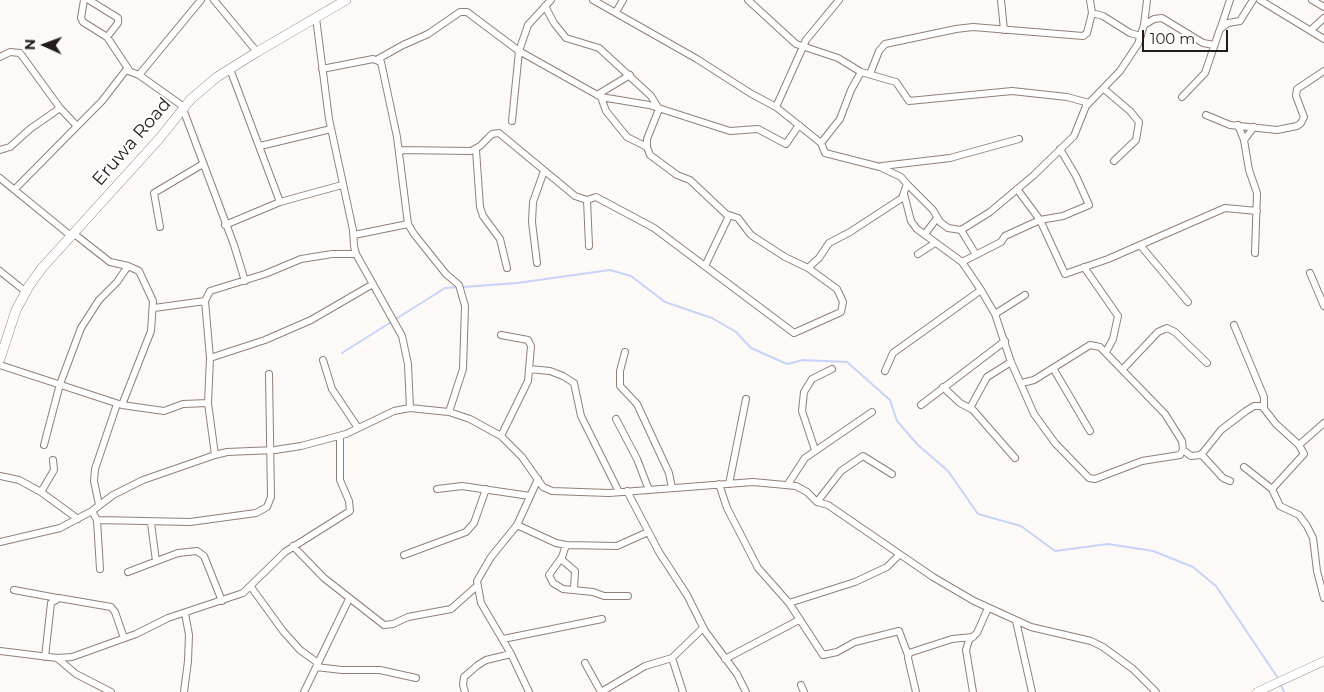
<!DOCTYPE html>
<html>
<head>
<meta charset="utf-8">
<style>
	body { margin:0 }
	#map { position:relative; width:1324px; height:692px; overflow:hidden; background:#fdf9f7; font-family:Montserrat,sans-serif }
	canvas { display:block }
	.north { position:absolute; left:20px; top:20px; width:50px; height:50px; -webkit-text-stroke:4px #fff; paint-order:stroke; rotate:272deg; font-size:14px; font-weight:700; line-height:20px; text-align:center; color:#241c18 }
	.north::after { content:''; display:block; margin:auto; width:18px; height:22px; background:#241c18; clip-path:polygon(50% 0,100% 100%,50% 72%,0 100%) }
	.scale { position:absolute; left:1142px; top:30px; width:86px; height:22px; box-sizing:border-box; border:2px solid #241c18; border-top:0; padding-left:6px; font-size:15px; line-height:18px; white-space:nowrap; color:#241c18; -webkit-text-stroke:4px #fff; paint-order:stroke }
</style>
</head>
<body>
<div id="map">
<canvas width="1324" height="692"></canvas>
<div class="north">N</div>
<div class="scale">100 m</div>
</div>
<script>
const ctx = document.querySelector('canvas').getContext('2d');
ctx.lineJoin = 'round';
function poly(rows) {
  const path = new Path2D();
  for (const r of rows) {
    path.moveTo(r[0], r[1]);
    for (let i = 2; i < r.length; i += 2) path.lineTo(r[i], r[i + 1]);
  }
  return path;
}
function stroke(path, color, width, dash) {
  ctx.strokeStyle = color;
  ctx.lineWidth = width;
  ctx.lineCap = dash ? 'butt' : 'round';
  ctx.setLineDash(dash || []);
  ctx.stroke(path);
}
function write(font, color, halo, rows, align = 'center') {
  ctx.font = font + ' Montserrat,sans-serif';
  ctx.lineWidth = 4;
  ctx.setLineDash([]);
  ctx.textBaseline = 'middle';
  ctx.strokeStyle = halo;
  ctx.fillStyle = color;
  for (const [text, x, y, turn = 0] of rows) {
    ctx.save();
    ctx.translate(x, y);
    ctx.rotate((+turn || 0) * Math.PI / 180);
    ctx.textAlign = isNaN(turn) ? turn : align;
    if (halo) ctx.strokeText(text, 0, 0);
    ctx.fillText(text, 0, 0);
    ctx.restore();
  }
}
const stream = poly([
	[463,287,517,283,610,270,631,276,665,302,712,318,736,332,751,348,787,364,803,360,847,362,890,400,897,421,918,445,948,471,978,514,1021,526,1055,551,1108,544,1153,551,1193,567,1216,586,1278,678],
	[342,353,445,288,458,287],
	[1281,685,1284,692]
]);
const minor = poly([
	[84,0,81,18,83,22,107,37,129,70],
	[89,0,118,18,118,23,107,37],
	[214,0,257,52],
	[551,0,528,25,519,51,601,97,649,105,730,131,758,129,786,144,799,125],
	[593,0,697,59,750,93,776,107,821,143,825,153,880,167,901,177,907,184,902,198,850,232,829,243,819,258,808,268],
	[748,0,796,44,838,58,861,72,896,82,909,101,1012,91,1067,97,1089,103],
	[1001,0,1004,30],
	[1260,0,1324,39],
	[1312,0,1324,7],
	[616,12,623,0],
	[1092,13,1103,16,1130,33,1141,36],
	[316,18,329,119,353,230,354,246,356,254,402,336,408,364,410,408],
	[1144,25,1154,19,1162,18,1203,43,1214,45],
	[1221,27,1230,0],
	[1312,29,1324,18],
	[0,57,10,52,20,53,60,108,77,126],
	[378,59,403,45,428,34,460,12,467,12,519,51,512,121],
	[230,69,280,202],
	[322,69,373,59,381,62,397,137,408,224,414,234,446,274,459,285,465,306,463,369,449,412],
	[870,74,879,51,885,44,956,29,973,27,1083,36,1087,33,1092,13,1090,0],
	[139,75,201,0],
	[1104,89,1130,111,1139,122,1136,140,1114,161],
	[597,95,630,75],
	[601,97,606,111,627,137,647,147],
	[1182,97,1205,73,1220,29,1228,23,1240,21,1253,0],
	[776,107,806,40,839,0],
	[183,109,234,245,245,281],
	[1206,115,1230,125,1277,130,1297,126,1301,123,1304,117,1296,96,1297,89,1324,71],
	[1238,125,1244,140,1249,170,1257,193,1255,253],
	[1244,140,1254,127],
	[821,143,840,119,851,90,861,72],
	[260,146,331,129],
	[0,150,10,147,30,129,60,108],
	[399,150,471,151,480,146,492,134,499,133,575,196,587,200,596,197,654,228,794,333,841,312,843,302,837,289,808,268,785,257,751,235,738,218,726,214,690,180,677,175,650,155,647,147,647,139,659,109,651,96,599,48,566,38,554,23,545,6],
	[476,150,480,207,483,216,500,239,507,268],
	[882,166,950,158,1019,139],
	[0,178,71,236],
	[907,184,933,210,940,222,948,228,961,230,990,212,1034,175,1074,136,1086,106,1120,71,1138,44,1144,25,1147,0],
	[15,189,102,101,126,70,139,75,184,107],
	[1017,189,1040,220,1065,274,1108,259,1225,208,1257,211],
	[904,194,911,221,917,229,962,262,981,290,995,314,1011,362,1034,414,1055,443,1089,478,1095,479,1142,461,1180,455,1183,450],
	[587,200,589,246],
	[225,225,280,202,342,185],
	[160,227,154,193,203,164],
	[961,230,975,253],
	[73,233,110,262,128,266,139,271,153,301,151,331,122,405],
	[925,234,937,218],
	[354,235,408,224],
	[1140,245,1188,302],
	[918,254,935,243],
	[962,262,1001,242,1005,236,1040,220,1063,216,1089,205,1076,176,1060,149],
	[537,263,532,222,533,202,544,171],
	[705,266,727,220,729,216,726,214],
	[1084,267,1118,316,1113,339,1106,352],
	[0,271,26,292],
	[1310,273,1324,306],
	[205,301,210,291,265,274,301,259,332,254,356,254],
	[154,308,205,301,210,358,208,403,215,455],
	[995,314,1025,295],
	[1234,325,1264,397,1264,407],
	[501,335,528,340,531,346,528,381,501,436],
	[625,352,620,371,620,386,637,404,669,473,672,488],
	[210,358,265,340,311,320,373,284],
	[323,360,332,389,358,428],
	[0,365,122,405,164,411,183,404,208,403],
	[1053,368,1090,431],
	[529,369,550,371,563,376,574,383,581,416,619,492],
	[1123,369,1158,332,1167,328,1175,332,1207,363],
	[885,371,893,353,981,290],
	[1022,383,1034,380,1090,345,1100,347,1165,414,1182,441,1183,450,1191,456,1201,455,1221,430,1246,411,1254,406,1262,406,1276,424,1299,445,1304,454,1272,489],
	[943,387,960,403,973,410,1015,458],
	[921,405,1005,341],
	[970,408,987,377,1011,362],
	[616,419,637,459,649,490],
	[44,445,60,384,81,328,99,300,117,282,128,266],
	[1299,445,1324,423],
	[815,450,802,411,804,392,812,379,832,369],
	[1201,454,1223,478,1230,481],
	[1244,467,1272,489,1280,506,1299,515,1307,526,1313,538,1317,571,1324,598],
	[0,476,19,480,41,492,78,519],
	[719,484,727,508,758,568,789,603,823,655,837,652,855,642,899,631,908,655],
	[729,484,746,399],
	[788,484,805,458,872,412],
	[437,489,462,486,530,496],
	[627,491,659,552,687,595,705,631,737,674,746,692],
	[41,492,54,470,53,460],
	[817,502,841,471,863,456,892,474],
	[99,505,94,481,95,469,117,404],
	[92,511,97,520,190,522,256,513,267,507,271,497,269,374],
	[97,520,100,569],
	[151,523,156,561],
	[517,525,556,543,566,545,617,546,648,532],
	[0,542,60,528,92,511,113,495,143,480,215,455,227,452,275,450,301,446,346,434,394,411,410,408,429,410,449,412,470,419,501,436,522,457,543,487,552,491,609,493,753,482,796,486,807,492,817,502,828,505,933,577,974,601,1031,627,1091,641,1103,647,1133,669,1156,692],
	[566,545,562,557,549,575,553,583,563,589,593,592,604,596,628,596],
	[293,546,324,578,384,625,393,624,408,617,451,609,477,586],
	[404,555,466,532,474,523,486,489],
	[561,559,575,571,574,590],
	[128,572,178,553,197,551,204,556,222,601],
	[251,587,283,631,300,650,318,663],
	[14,590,57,598],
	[789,603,855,582,887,567,899,555],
	[1016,621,1032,692],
	[503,639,602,619],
	[0,651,57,658,72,657,136,634,168,618,243,593,285,552,350,511,349,501,340,480,340,436],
	[45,657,51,603,59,598,111,607,115,612,124,638],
	[57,658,76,674,111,692],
	[725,659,799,620],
	[585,663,601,692],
	[316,667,342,670,380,670,416,678],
	[801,685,804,692],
	[184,692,188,661,189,635,185,613],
	[304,692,349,599],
	[465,692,463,685,464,677,478,665,486,660,511,654],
	[529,692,511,654,481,603,477,581,491,557,517,525,538,479],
	[601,692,645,666,672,658],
	[683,692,672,658,703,628],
	[916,692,908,658,909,653,952,639,973,637],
	[973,692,966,650,969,640,977,633,988,608]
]);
const tertiary = poly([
	[1257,692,1324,661]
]);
const secondary = poly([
	[0,359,16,310,29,286,42,268,159,139,191,99,217,77,257,52,346,0]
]);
const streetNames = [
	["Eruwa Road",132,142,-49]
];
stroke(stream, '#c8d3fa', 2);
stroke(minor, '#927f75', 8);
stroke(tertiary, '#927f75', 9);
stroke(secondary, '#927f75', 10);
stroke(minor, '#fff', 6);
stroke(tertiary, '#fff', 8);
stroke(secondary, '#fff', 9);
write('18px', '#241c18', '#fff', streetNames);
</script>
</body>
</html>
